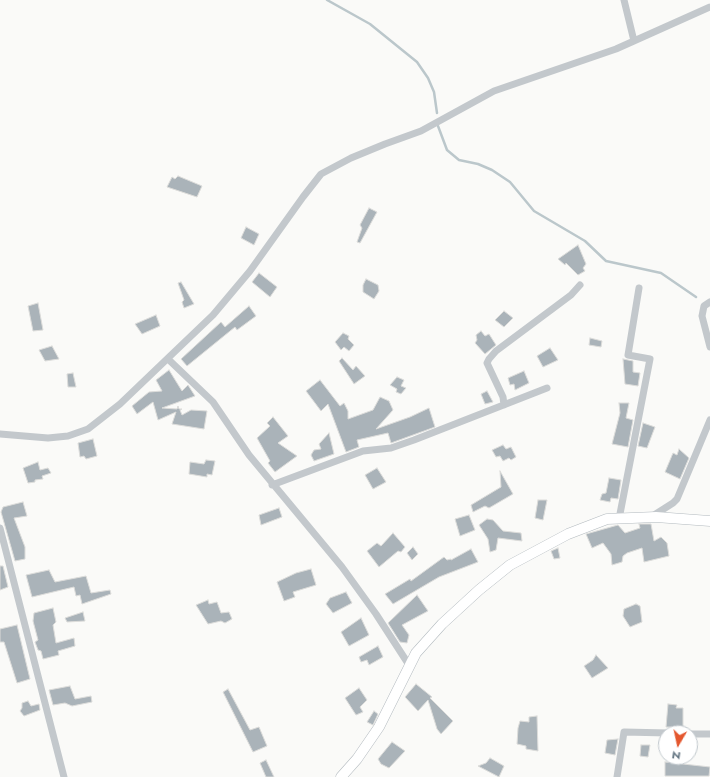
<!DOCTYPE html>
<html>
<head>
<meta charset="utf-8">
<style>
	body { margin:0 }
	#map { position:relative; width:710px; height:777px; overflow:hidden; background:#fafaf8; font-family:Jost,sans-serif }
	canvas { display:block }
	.north { position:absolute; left:658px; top:725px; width:40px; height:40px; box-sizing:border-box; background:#fff; border:1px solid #c1c8cd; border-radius:50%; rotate:189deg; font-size:11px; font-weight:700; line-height:16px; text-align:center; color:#657683 }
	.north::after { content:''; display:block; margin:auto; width:14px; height:18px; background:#e4572e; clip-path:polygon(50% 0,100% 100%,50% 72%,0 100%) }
</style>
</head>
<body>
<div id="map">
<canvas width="710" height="777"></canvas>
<div class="north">N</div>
</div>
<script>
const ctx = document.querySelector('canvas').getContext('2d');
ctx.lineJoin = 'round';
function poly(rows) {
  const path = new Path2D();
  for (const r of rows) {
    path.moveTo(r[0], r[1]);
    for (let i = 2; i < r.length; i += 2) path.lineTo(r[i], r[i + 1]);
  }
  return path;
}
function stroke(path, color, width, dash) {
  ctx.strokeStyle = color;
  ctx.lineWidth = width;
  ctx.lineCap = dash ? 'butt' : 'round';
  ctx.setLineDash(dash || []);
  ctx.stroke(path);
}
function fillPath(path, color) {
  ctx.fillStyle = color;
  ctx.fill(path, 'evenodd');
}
const stream = poly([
	[327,0,370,24,417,62,428,78,434,92,437,113],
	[438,126,447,150,459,160,478,164,492,170,510,182,534,211,585,241,606,261,661,273,696,297]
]);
const building = poly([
	[178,176,202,186,197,197,167,187,172,177,175,179,178,176],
	[369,208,377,212,360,243,357,242,362,228,360,225,369,208],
	[246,227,259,234,254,245,241,238,246,227],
	[578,245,586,264,583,268,585,271,578,275,566,263,565,265,558,259,578,245],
	[259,273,277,287,270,297,252,282,259,273],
	[366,279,378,285,379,291,374,299,363,292,363,285,366,279],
	[181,282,194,304,184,308,182,302,184,300,178,283,181,282],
	[38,303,43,330,33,331,28,306,38,303],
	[249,306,256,316,237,330,235,327,187,366,181,359,221,322,225,327,249,306],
	[504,311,513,318,504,327,495,320,504,311],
	[156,315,160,326,142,334,135,324,156,315],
	[481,331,485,336,489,334,496,345,485,354,475,343,477,340,476,335,481,331],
	[343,333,349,336,348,339,354,345,349,351,344,347,341,350,335,342,343,333],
	[590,338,602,341,601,347,589,345,590,338],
	[52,346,59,359,45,361,39,350,52,346],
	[550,348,558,360,543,367,537,356,550,348],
	[342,358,353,370,356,366,365,376,354,384,339,361,342,358],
	[623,359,633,361,633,372,640,373,638,386,625,384,623,359],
	[169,370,182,391,188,385,195,396,162,408,177,409,178,406,179,409,182,409,180,410,182,415,191,410,207,411,204,429,172,424,176,412,158,420,153,402,137,414,132,406,149,392,162,391,156,380,169,370],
	[524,371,529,383,515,390,514,384,510,385,508,378,524,371],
	[73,373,76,387,68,387,67,374,73,373],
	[397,377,404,380,401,386,406,388,401,394,396,392,397,389,390,385,397,377],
	[320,380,340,406,344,403,348,411,348,419,373,410,380,397,389,401,393,410,376,429,410,417,429,408,435,427,391,443,388,433,357,440,359,447,346,452,328,404,321,411,306,391,320,380],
	[487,391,493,402,485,404,481,394,487,391],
	[619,403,629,403,626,418,633,420,628,447,612,444,620,413,619,403],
	[273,417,288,436,278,443,297,456,275,472,268,463,270,461,257,438,270,426,267,423,273,417],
	[643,423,655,427,647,448,638,446,643,423],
	[329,433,334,454,314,461,311,455,314,450,321,449,319,444,329,433],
	[93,439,97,456,86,459,84,456,80,457,78,443,93,439],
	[503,445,506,449,511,447,516,457,511,460,509,458,503,461,500,456,496,457,492,450,503,445],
	[679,449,689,458,680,479,665,472,673,453,677,455,679,449],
	[206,460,215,461,212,475,207,474,207,477,189,474,190,462,204,464,206,460],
	[38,462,40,470,48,468,51,473,42,476,43,479,35,480,35,482,28,483,23,468,38,462],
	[377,468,386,482,373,489,365,475,377,468],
	[500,471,513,494,489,508,485,506,473,512,471,505,501,487,500,471],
	[609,478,621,480,618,499,611,498,610,502,600,500,602,494,606,493,609,478],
	[538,500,547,500,543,520,535,518,538,500],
	[23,502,27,516,14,518,25,547,25,559,15,561,1,512,3,507,23,502],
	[279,508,282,517,261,525,259,515,279,508],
	[469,515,475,530,460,536,455,519,469,515],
	[487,519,493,520,503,531,521,533,522,541,498,538,496,550,490,552,488,539,479,525,487,519],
	[639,524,651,524,654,541,661,537,667,543,669,556,644,562,642,548,627,553,623,556,622,562,612,565,611,554,603,543,592,548,586,534,618,525,625,533,640,528,639,524],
	[393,533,405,547,401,552,398,551,379,567,367,551,377,543,381,546,393,533],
	[413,547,418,554,412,560,407,553,413,547],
	[558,548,560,558,554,559,551,551,558,548],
	[471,549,478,562,439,577,393,604,385,594,410,579,411,581,444,557,447,560,451,559,451,560,471,549],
	[0,566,3,566,8,587,0,590,0,566],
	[311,569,316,585,293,592,295,597,284,601,277,582,296,573,311,569],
	[49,570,55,582,86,576,91,593,110,590,111,594,82,604,80,595,76,596,74,587,32,597,26,575,49,570],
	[346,592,352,603,333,613,326,604,330,598,346,592],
	[417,595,428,611,402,625,409,635,407,643,400,642,388,623,417,595],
	[208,600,209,604,217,602,221,613,229,612,232,619,225,623,221,621,208,624,196,605,208,600],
	[636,604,640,606,642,622,630,627,623,616,624,609,636,604],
	[53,608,56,622,53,625,56,643,74,638,75,646,58,651,59,655,43,659,41,651,38,650,35,642,38,640,33,621,34,613,53,608],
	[83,612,85,621,67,622,65,618,83,612],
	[361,618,369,635,349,646,341,632,361,618],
	[17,625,30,679,17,683,4,642,0,642,0,629,17,625],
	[378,646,383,657,369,665,367,660,361,662,359,657,378,646],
	[596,655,608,668,592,678,584,666,593,660,596,655],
	[416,684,432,697,430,698,453,721,441,734,437,729,428,700,418,711,405,697,416,684],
	[70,686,75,699,91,696,92,702,72,706,65,703,53,705,49,690,70,686],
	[359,688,367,700,360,707,363,712,356,715,345,698,359,688],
	[228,689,250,730,259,727,267,746,253,752,223,692,228,689],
	[28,701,31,706,39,704,40,710,24,716,20,711,22,708,22,703,28,701],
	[668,704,677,705,676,708,683,708,683,727,666,727,668,704],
	[374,711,378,714,373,725,367,722,374,711],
	[537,716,538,751,526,749,526,746,517,744,518,728,520,721,529,722,529,717,537,716],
	[618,739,615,755,605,753,607,740,618,739],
	[392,742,405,751,389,768,381,764,378,759,392,742],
	[641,745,650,745,648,757,640,756,641,745],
	[490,758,504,766,499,777,478,766,486,763,490,758],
	[266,760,274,777,266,777,260,763,266,760],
	[665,762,710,767,709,776,665,776,665,762]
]);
const street = poly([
	[624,0,634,41],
	[710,302,704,306,702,316,710,347],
	[168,359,213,402,249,455,342,567,376,614,409,665],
	[504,405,503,397,487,363,489,359,496,351,571,295,580,285],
	[0,434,48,438,68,436,88,429,120,404,213,315,250,271,303,197,321,174,351,158,385,144,421,131,494,91,616,49,710,7],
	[272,485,363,451,391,448,414,440,547,388],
	[651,517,673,503,677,499,710,420],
	[619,519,650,359,628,355,639,288],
	[0,528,64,777],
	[690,734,710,734],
	[617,777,624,732,668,733]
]);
const secondary = poly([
	[341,777,357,759,379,727,416,653,442,624,479,590,510,565,568,534,607,519,656,517,710,521]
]);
stroke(stream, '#bbc7cb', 2.5);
fillPath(building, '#aab3b9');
stroke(building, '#dcdcda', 1);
stroke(secondary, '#b3babf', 11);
stroke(street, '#c3c8cc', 7);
stroke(secondary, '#fff', 10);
</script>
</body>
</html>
